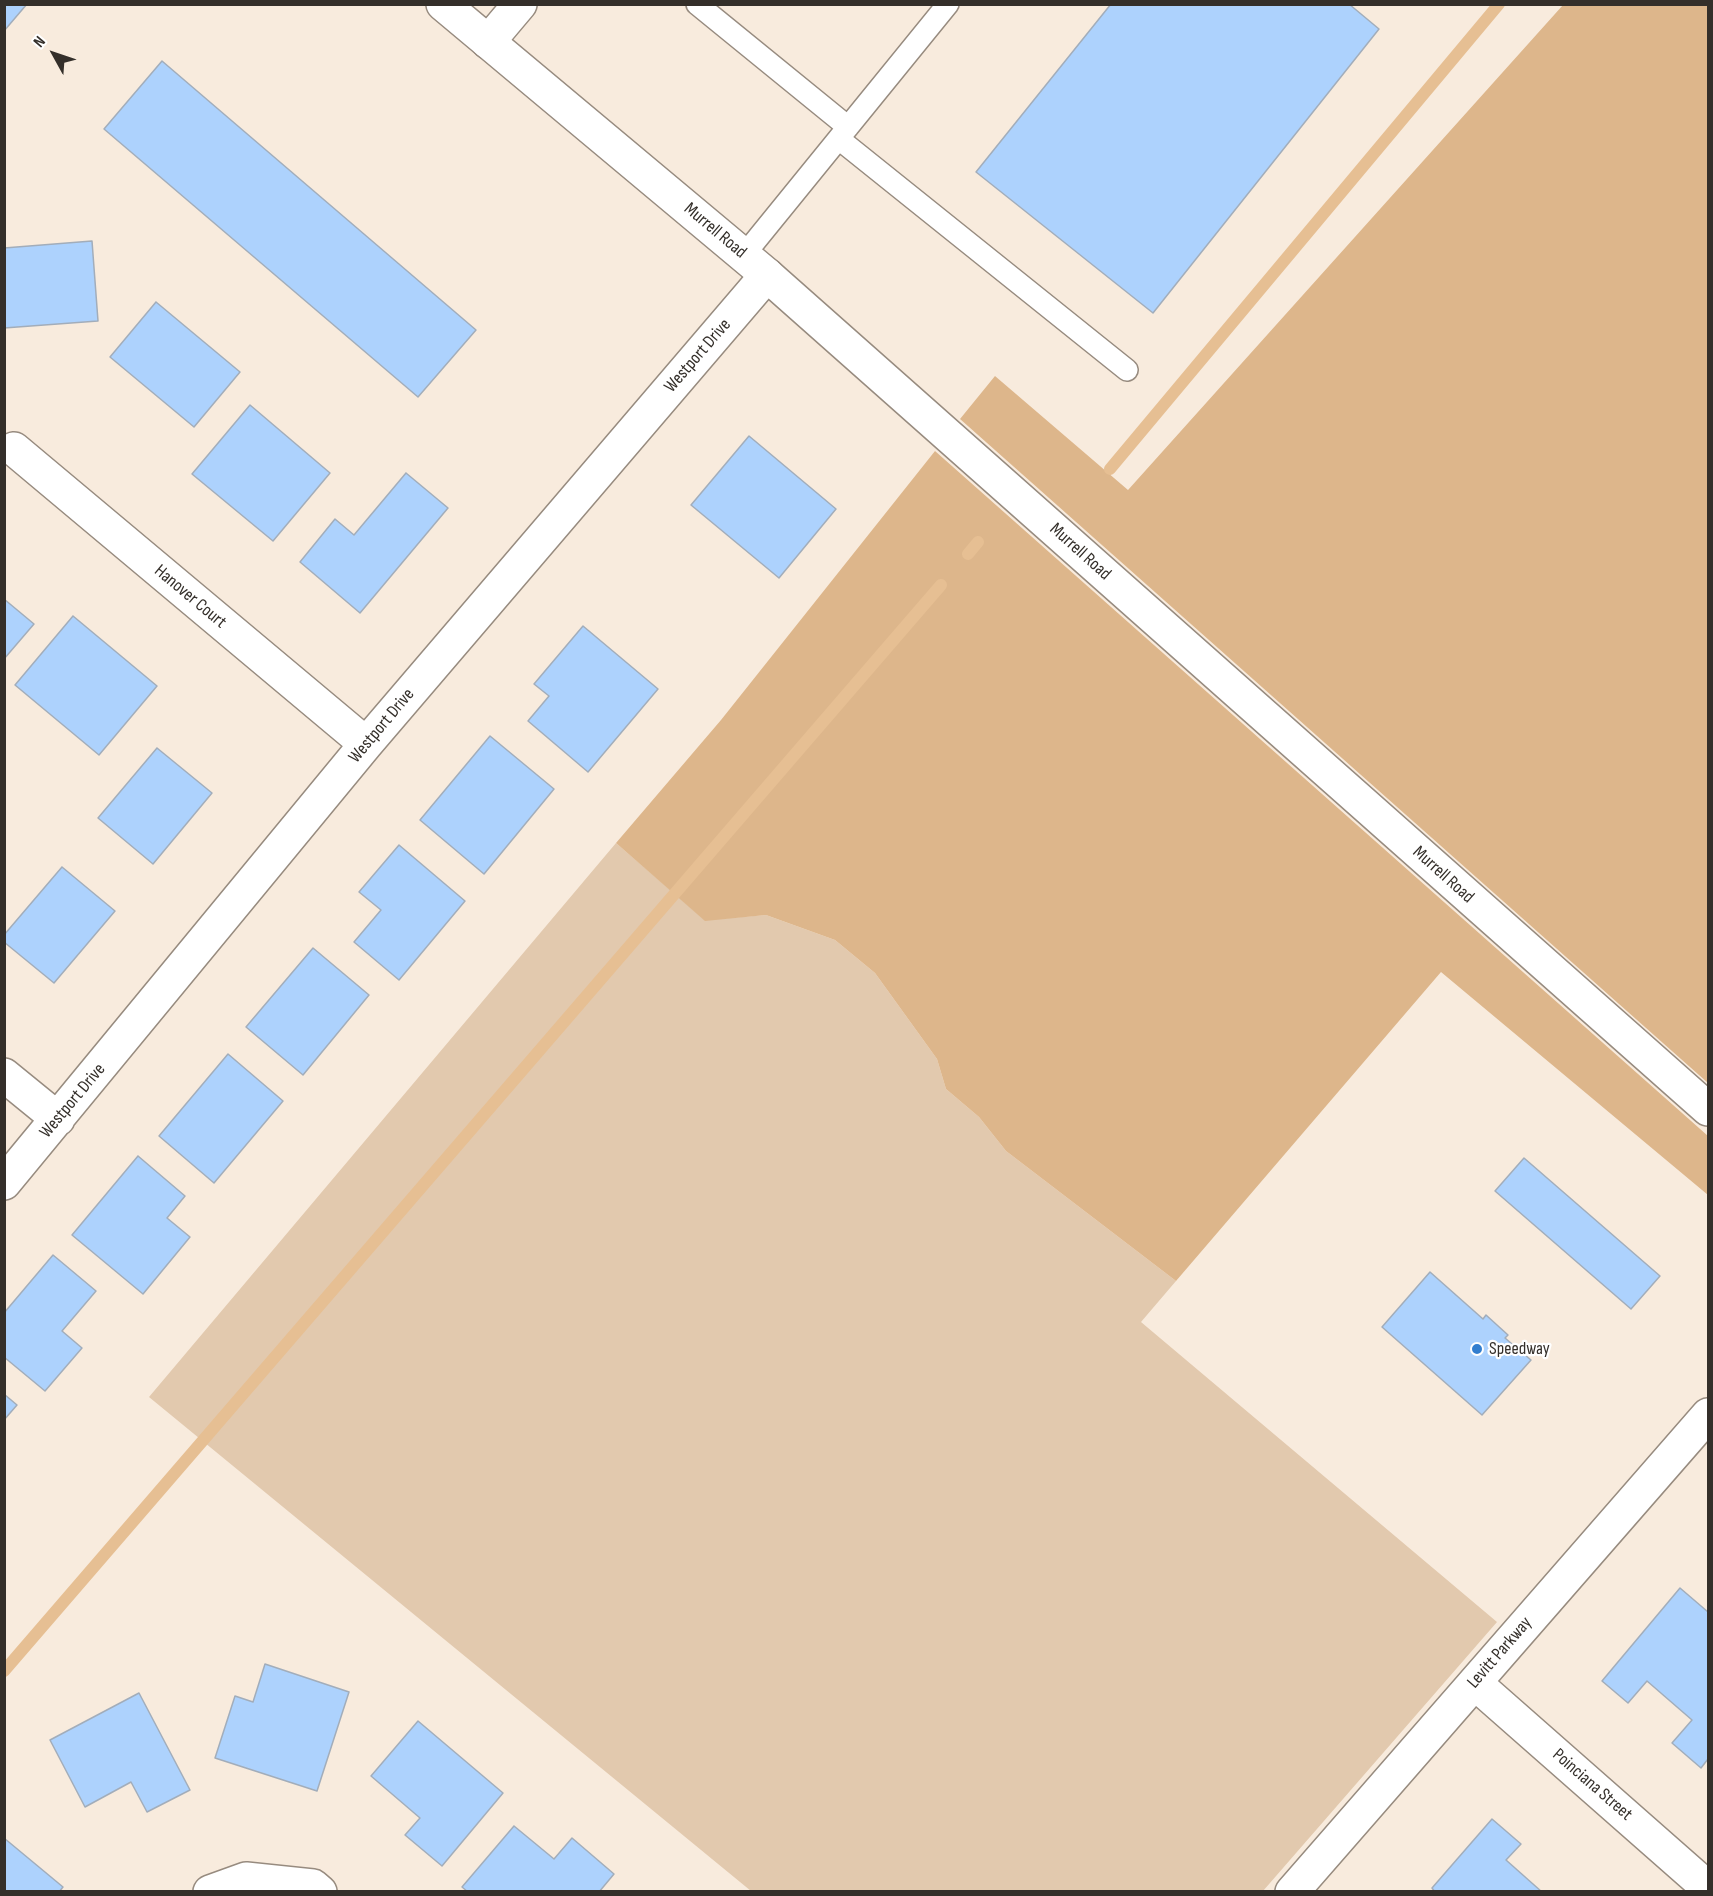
<!DOCTYPE html>
<html>
<head>
<meta charset="utf-8">
<style>
	body { margin:0 }
	#map { position:relative; width:1713px; height:1896px; overflow:hidden; background:#f8ebdd; font-family:"Sofia Sans Condensed",sans-serif }
	canvas { display:block }
	.frame { position:absolute; inset:0; border:6px solid #342f2a; pointer-events:none }
	.north { position:absolute; left:24px; top:24px; width:60px; height:60px; -webkit-text-stroke:4px #fff; paint-order:stroke; rotate:310deg; font-size:16px; font-weight:700; line-height:24px; text-align:center; color:#342f2a }
	.north::after { content:''; display:block; margin:auto; width:21px; height:27px; background:#342f2a; clip-path:polygon(50% 0,100% 100%,50% 72%,0 100%) }
</style>
</head>
<body>
<div id="map">
<canvas width="1713" height="1896"></canvas>
<div class="frame"></div>
<div class="north">N</div>
</div>
<script>
const ctx = document.querySelector('canvas').getContext('2d');
ctx.lineJoin = 'round';
function fillPath(path, color) {
  ctx.fillStyle = color;
  ctx.fill(path, 'evenodd');
}
function poly(rows) {
  const path = new Path2D();
  for (const r of rows) {
    path.moveTo(r[0], r[1]);
    for (let i = 2; i < r.length; i += 2) path.lineTo(r[i], r[i + 1]);
  }
  return path;
}
function stroke(path, color, width, dash) {
  ctx.strokeStyle = color;
  ctx.lineWidth = width;
  ctx.lineCap = dash ? 'butt' : 'round';
  ctx.setLineDash(dash || []);
  ctx.stroke(path);
}
function write(font, color, halo, rows, align = 'center') {
  ctx.font = font + ' "Sofia Sans Condensed",sans-serif';
  ctx.lineWidth = 4.5;
  ctx.setLineDash([]);
  ctx.textBaseline = 'middle';
  ctx.strokeStyle = halo;
  ctx.fillStyle = color;
  for (const [text, x, y, turn = 0] of rows) {
    ctx.save();
    ctx.translate(x, y);
    ctx.rotate((+turn || 0) * Math.PI / 180);
    ctx.textAlign = isNaN(turn) ? turn : align;
    if (halo) ctx.strokeText(text, 0, 0);
    ctx.fillText(text, 0, 0);
    ctx.restore();
  }
}
const green = poly([
	[616,843,705,920,766,915,835,940,875,973,937,1059,946,1089,979,1117,1006,1151,1176,1281,1141,1322,1497,1622,1263,1891,751,1891,149,1397]
]);
const forest = poly([
	[1563,5,1708,5,1708,1083,960,419,995,376,1128,490],
	[935,451,1708,1136,1708,1195,1441,972,1176,1281,1006,1151,979,1117,946,1089,937,1059,875,973,835,940,766,915,705,921,616,843,721,720]
]);
const stream = poly([
	[1110,469,1499,4],
	[968,554,978,542],
	[4,1671,941,585]
]);
const building = poly([
	[4,4,27,4,4,31,4,4],
	[1111,4,1349,4,1379,29,1153,313,976,172,1111,4],
	[162,61,476,330,418,397,104,129,162,61],
	[92,241,98,321,4,328,4,248,92,241],
	[156,302,240,372,194,427,110,357,156,302],
	[250,405,330,473,273,541,192,474,250,405],
	[749,436,836,509,779,578,691,505,749,436],
	[406,473,448,508,360,613,300,562,335,519,354,535,406,473],
	[4,599,34,624,4,659,4,599],
	[73,616,157,686,99,755,15,685,73,616],
	[583,626,658,689,588,772,528,721,549,696,534,684,583,626],
	[490,736,554,789,484,874,420,820,490,736],
	[157,748,212,793,153,864,98,818,157,748],
	[399,845,465,901,399,980,354,942,381,910,359,892,399,845],
	[62,867,115,911,54,983,4,942,4,935,62,867],
	[313,948,369,995,303,1075,246,1027,313,948],
	[228,1054,283,1101,214,1183,159,1136,228,1054],
	[138,1156,185,1196,167,1218,190,1237,143,1294,72,1235,138,1156],
	[1524,1158,1660,1276,1631,1309,1495,1191,1524,1158],
	[53,1255,96,1291,62,1331,82,1348,45,1391,4,1357,4,1313,53,1255],
	[1430,1272,1483,1319,1486,1315,1508,1335,1505,1338,1531,1360,1482,1415,1382,1327,1430,1272],
	[4,1394,17,1405,4,1420,4,1394],
	[1680,1588,1708,1612,1708,1759,1701,1768,1672,1743,1692,1720,1647,1681,1628,1703,1602,1681,1680,1588],
	[265,1664,349,1692,317,1791,215,1758,235,1696,253,1702,265,1664],
	[139,1693,190,1790,147,1812,131,1782,85,1807,50,1740,139,1693],
	[418,1721,503,1793,442,1866,405,1835,420,1818,371,1776,418,1721],
	[1492,1819,1521,1844,1506,1860,1542,1892,1435,1892,1432,1888,1492,1819],
	[514,1826,554,1859,572,1838,614,1874,599,1892,468,1892,462,1887,514,1826],
	[4,1838,63,1887,59,1892,4,1892,4,1838]
]);
const service = poly([
	[697,4,848,127],
	[839,139,1127,370],
	[744,255,948,4]
]);
const minor = poly([
	[488,42,520,4],
	[14,449,366,744],
	[4,1075,58,1119],
	[4,1183,366,744,767,275],
	[1475,1683,1708,1888],
	[210,1892,246,1879,313,1886,320,1892]
]);
const tertiary = poly([
	[443,4,767,275,1708,1109],
	[1292,1892,1708,1415]
]);
const markers = [
	[1477,1349,6,"#327ecf"]
];
const streetNames = [
	["Murrell Road",715,231,40],
	["Westport Drive",698,356,-49],
	["Murrell Road",1080,552,42],
	["Hanover Court",190,597,40],
	["Westport Drive",382,726,-50],
	["Murrell Road",1443,875,42],
	["Westport Drive",73,1101,-50],
	["Levitt Parkway",1500,1653,-49],
	["Poinciana Street",1592,1785,41]
];
const poiNames = [
	["Speedway",1489,1349]
];
fillPath(green, '#e2c9ae');
fillPath(forest, '#ddb68b');
stroke(stream, '#e6bf93', 12);
fillPath(building, '#add2fd');
stroke(building, '#a2adba', 1.5);
stroke(service, '#978b7f', 24);
stroke(minor, '#978b7f', 36);
stroke(tertiary, '#978b7f', 36);
stroke(service, '#fff', 21);
stroke(minor, '#fff', 33);
stroke(tertiary, '#fff', 33);
for (const [x, y, r, color] of markers) {
  const dot = new Path2D();
  dot.arc(x, y, r, 0, 2 * Math.PI);
  ctx.fillStyle = color;
  ctx.fill(dot);
  stroke(dot, '#fff', 2);
}
write('18px', '#342f2a', '#fff', streetNames);
write('18px', '#342f2a', '#fff', poiNames, 'left');
</script>
</body>
</html>
